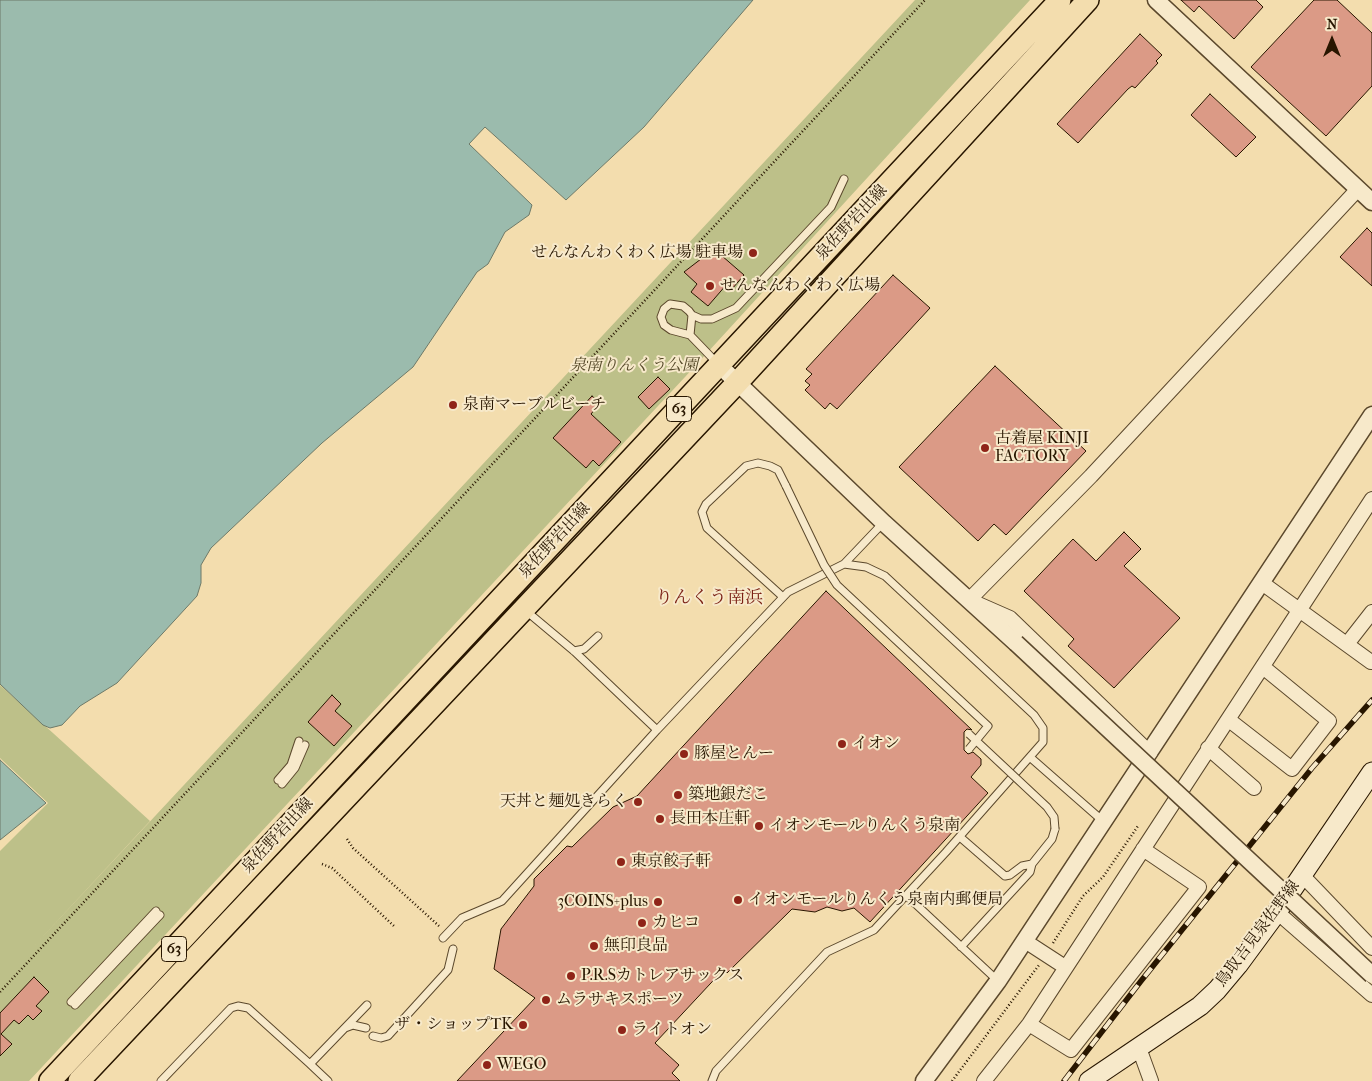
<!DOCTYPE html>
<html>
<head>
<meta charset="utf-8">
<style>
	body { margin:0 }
	#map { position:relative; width:1372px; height:1081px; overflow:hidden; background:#f3ddae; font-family:"IM FELL French Canon",serif }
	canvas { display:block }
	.north { position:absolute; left:1307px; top:15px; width:50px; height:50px; -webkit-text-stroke:4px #f7e9ca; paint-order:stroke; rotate:0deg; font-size:14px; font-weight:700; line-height:20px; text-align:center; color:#281600 }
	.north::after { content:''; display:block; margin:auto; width:18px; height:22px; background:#281600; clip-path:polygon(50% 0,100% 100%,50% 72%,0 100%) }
</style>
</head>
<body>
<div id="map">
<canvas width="1372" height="1081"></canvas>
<div class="north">N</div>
</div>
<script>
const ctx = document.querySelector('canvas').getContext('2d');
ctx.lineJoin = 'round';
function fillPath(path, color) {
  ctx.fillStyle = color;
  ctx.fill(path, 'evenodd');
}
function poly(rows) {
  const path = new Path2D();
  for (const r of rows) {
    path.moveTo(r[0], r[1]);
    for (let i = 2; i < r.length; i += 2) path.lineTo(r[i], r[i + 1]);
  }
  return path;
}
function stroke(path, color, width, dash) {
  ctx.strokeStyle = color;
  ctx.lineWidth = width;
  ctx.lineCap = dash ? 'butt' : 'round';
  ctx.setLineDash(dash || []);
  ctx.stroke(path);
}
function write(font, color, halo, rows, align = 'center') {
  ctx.font = font + ' "IM FELL French Canon","Noto Serif JP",serif';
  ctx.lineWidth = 4;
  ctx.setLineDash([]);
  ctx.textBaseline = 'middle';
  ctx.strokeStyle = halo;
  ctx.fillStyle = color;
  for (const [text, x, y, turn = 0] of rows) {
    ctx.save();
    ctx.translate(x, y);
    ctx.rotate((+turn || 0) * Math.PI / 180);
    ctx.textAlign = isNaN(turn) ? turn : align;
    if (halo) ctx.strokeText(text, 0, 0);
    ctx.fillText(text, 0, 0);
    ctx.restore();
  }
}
const green = poly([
	[915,0,1030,0,685,377,29,1081,0,1081,0,851,48,803,0,758,0,685,150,821,34,946]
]);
const water = poly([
	[0,0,753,0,644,127,566,200,485,127,469,144,532,205,529,215,505,232,488,264,477,272,413,367,322,443,211,548,201,565,201,583,197,596,117,683,80,706,62,725,50,728,43,725,0,684,0,0],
	[0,760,46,803,0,840,0,760]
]);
const building = poly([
	[1181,0,1256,0,1263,7,1234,39,1199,6,1194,12,1181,0],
	[1314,0,1337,0,1372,33,1372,86,1326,136,1251,67,1314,0],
	[1140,34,1162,55,1156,61,1158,63,1135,88,1132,86,1128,89,1078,143,1057,124,1140,34],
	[1210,94,1256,137,1236,157,1191,115,1210,94],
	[1367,228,1372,233,1372,286,1340,257,1367,228],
	[714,249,744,275,732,289,727,284,708,306,691,292,697,284,684,272,714,249],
	[893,275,930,308,837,409,830,403,825,409,805,390,810,385,805,381,812,374,806,369,893,275],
	[995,366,1086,451,1006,535,994,524,978,541,899,467,995,366],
	[658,377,670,389,649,409,638,397,658,377],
	[592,396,600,403,591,414,621,442,599,466,593,460,586,468,553,438,592,396],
	[1124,532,1141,549,1124,566,1180,618,1114,688,1068,646,1074,639,1024,591,1073,539,1096,561,1124,532],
	[826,591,972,730,967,729,964,732,964,750,968,754,973,752,981,759,981,765,971,777,988,793,870,922,854,908,842,911,827,907,815,912,792,909,727,973,724,969,655,1043,679,1065,672,1073,680,1081,457,1081,535,998,494,969,501,929,534,886,534,879,567,846,572,847,613,807,637,796,826,591],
	[332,695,341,704,335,711,352,726,334,746,308,722,332,695],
	[34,977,49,992,36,1006,42,1011,33,1020,28,1015,19,1024,14,1020,1,1034,12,1044,0,1056,0,1013,34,977]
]);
const path = poly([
	[347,839,353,848,439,926],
	[322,864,332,868,395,927],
	[1053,943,1083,896,1103,877,1138,826],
	[0,992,925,0],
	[952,1081,1039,965]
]);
const service = poly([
	[692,315,701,319,712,319,736,308,831,207,844,179],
	[690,335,692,315,689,311,683,306,670,304,664,309,661,317,664,325,671,330,690,335,717,363],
	[783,597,707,528,702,512,706,504,746,466,758,463,770,466,778,470,786,486],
	[525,610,574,651,657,730],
	[574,651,584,649,598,636],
	[1031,758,1104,822],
	[278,780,291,765,299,741],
	[282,784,295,768,305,745],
	[960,837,1005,876,1010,875,1022,866,1032,864],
	[907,896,998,981],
	[443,938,462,918,502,901,657,730,788,592,844,564,883,523],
	[961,947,1030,872,1032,864,1052,839,1055,829],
	[71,1002,156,911],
	[75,1005,160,915],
	[345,1028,353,1025,366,1028],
	[373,1036,381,1038,388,1036,448,970,453,949],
	[161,1081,231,1008,238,1006,248,1008,310,1064],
	[328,1081,310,1064,367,1005],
	[712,1081,716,1071,827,952,874,930,946,852,1043,742,1043,728,1034,715,885,576,866,567,844,564]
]);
const minor = poly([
	[1262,583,1371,662],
	[1347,644,1372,612],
	[1229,720,1292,769,1329,721,1263,667],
	[1208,748,1254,788],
	[1150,753,1010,618,969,600,1091,476,1358,189],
	[1302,875,1372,948],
	[1277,912,1372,995],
	[1025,941,1065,967],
	[1029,1024,1071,1050,1199,887,1143,849],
	[1139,1048,1151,1081],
	[984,1081,1029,1024,1372,499]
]);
const tertiary = poly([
	[1156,0,1372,202],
	[719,365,884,523,1016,643],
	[924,1081,998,981,1372,415]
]);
const secondary = poly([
	[1089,1081,1200,1006,1217,990,1238,965,1277,912,1372,772]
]);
const primary = poly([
	[50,1081,1060,0],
	[79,1081,736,384,1088,0]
]);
const rail = poly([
	[1064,1081,1141,981,1312,768,1372,700]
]);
const serviceBridge = poly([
	[786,486,824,565,837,585,988,726,969,749],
	[969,734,1047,807,1054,817,1055,829]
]);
const tertiaryBridge = poly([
	[1016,643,1372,975]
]);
const markers = [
	[753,253,5,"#8f2418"],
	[710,286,5,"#8f2418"],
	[453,405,5,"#8f2418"],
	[985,448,5,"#8f2418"],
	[842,744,5,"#8f2418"],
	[684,754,5,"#8f2418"],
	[678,795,5,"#8f2418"],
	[638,802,5,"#8f2418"],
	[660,819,5,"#8f2418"],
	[759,826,5,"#8f2418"],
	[621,862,5,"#8f2418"],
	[738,900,5,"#8f2418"],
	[658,902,5,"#8f2418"],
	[642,923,5,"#8f2418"],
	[594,946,5,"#8f2418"],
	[571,976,5,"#8f2418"],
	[546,1000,5,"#8f2418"],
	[523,1025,5,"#8f2418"],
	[622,1030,5,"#8f2418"],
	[487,1065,5,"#8f2418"]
];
const shields = [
	[679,409,25],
	[174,949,25]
];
const shieldNames = [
	["63",679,409],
	["63",174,949]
];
const streetNames = [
	["泉佐野岩出線",852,223,-47],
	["泉佐野岩出線",555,541,-47],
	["泉佐野岩出線",278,836,-47],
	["鳥取吉見泉佐野線",1258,934,-53]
];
const poiNames = [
	["せんなんわくわく広場 駐車場",743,253,"right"],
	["せんなんわくわく広場",720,286],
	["泉南マーブルビーチ",463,405],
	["古着屋 KINJI",995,439],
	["FACTORY",995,457],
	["イオン",852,744],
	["豚屋とんー",694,754],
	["築地銀だこ",688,795],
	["天丼と麺処きらく",628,802,"right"],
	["長田本庄軒",670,819],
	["イオンモールりんくう泉南",769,826],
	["東京餃子軒",631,862],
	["イオンモールりんくう泉南内郵便局",748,900],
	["3COINS+plus",648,902,"right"],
	["カヒコ",652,923],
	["無印良品",604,946],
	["P.R.Sカトレアサックス",581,976],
	["ムラサキスポーツ",556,1000],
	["ザ・ショップTK",513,1025,"right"],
	["ライトオン",632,1030],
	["WEGO",497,1065]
];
const parkNames = [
	["泉南りんくう公園",634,366]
];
const neighbourhoodNames = [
	["りんくう南浜",709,599]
];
fillPath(green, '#bdc089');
fillPath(water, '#9bbbad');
stroke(water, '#6d7968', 1);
fillPath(building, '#db9a86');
stroke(building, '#281600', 1);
stroke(service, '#5b482c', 9);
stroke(minor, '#5b482c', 16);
stroke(tertiary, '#5b482c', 19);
stroke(secondary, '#281600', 21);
stroke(primary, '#281600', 24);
stroke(path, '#281600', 2.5, [1, 2.5]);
stroke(service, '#f7e9ca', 7);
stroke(minor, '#f7e9ca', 14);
stroke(tertiary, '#f7e9ca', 16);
stroke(secondary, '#f7e9ca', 19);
stroke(primary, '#f3ddae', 21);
stroke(rail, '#281600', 5.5);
stroke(rail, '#f7e9ca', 4, [11]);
stroke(serviceBridge, '#5b482c', 9, []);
stroke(tertiaryBridge, '#5b482c', 19, []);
stroke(serviceBridge, '#f7e9ca', 7);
stroke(tertiaryBridge, '#f7e9ca', 16);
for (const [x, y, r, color] of markers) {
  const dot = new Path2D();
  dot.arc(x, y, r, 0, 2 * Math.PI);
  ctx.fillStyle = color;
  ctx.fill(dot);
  stroke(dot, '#f7e9ca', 2);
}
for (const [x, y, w] of shields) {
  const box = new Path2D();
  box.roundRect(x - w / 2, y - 12.5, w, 25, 4);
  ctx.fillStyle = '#f7e9ca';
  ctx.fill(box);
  stroke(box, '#281600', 1);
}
write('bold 15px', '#281600', null, shieldNames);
write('16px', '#281600', '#f7e9ca', streetNames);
write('16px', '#281600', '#f7e9ca', poiNames, 'left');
write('italic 16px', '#554929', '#f7e9ca', parkNames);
write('18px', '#7a1f14', '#f7e9ca', neighbourhoodNames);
</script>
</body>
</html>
